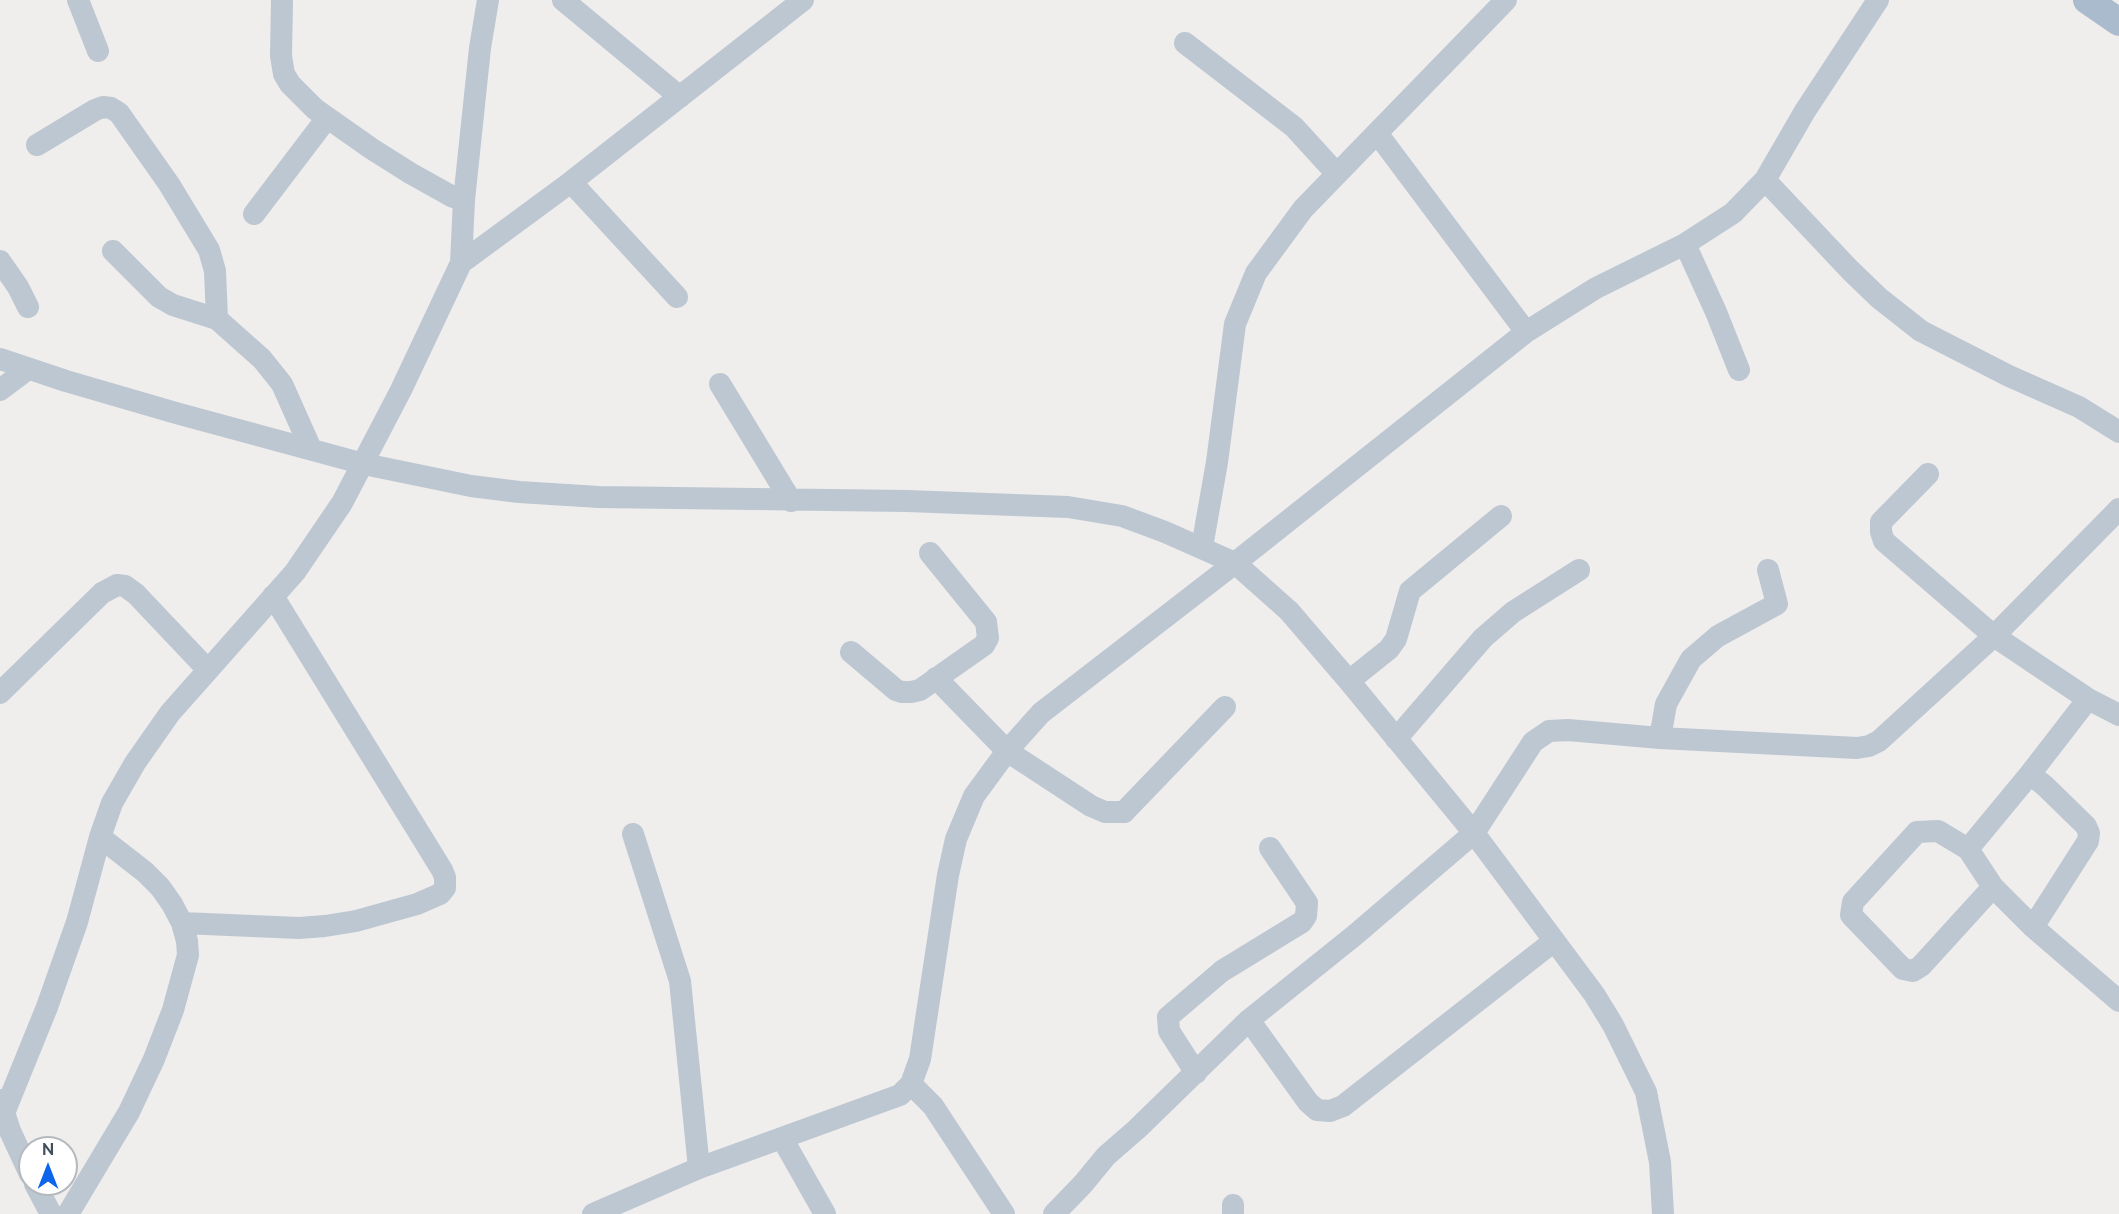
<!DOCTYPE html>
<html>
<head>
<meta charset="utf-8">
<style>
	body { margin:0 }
	#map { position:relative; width:2119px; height:1214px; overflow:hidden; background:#f0eded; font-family:Raleway,sans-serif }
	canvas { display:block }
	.north { position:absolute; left:18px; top:1136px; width:60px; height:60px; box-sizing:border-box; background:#fff; border:2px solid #b4b9be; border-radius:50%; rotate:0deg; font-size:16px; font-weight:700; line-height:24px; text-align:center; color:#444f5c }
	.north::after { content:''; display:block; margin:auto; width:21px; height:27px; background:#0c65eb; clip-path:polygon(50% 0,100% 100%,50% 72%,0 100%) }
</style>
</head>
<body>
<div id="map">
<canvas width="2119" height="1214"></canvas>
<div class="north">N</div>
</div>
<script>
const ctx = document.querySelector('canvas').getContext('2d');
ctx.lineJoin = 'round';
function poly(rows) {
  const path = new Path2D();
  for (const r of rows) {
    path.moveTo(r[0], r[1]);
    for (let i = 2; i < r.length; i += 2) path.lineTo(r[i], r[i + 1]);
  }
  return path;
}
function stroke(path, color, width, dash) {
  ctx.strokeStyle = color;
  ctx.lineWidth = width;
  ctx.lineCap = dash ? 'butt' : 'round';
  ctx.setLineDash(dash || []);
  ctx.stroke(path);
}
const minor = poly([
	[78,0,98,51],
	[282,0,281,56,284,74,290,84,315,109,372,149,410,173,453,197,464,200],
	[563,0,680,97],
	[1185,43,1294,127,1336,173],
	[1377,133,1526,332],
	[37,145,95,110,103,107,111,108,119,113,169,184,209,250,215,271,217,319],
	[1765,180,1850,270,1879,298,1921,331,2009,376,2079,407,2119,432],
	[571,182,677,297],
	[254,214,327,118],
	[1685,244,1716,312,1739,370],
	[113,251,159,297,173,305,217,319,262,359,282,384,311,449],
	[0,261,18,287,28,307],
	[461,263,571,182,803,0],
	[0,359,66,381,176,413,364,464,471,486,519,492,599,497,907,501,1068,507,1122,516,1165,532,1235,563,1289,611,1349,681,1474,833,1594,994,1613,1025,1646,1092,1660,1162,1663,1214],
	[720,384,791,501],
	[0,390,28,369],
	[1928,474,1881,522,1881,532,1884,541,1994,636,2088,699,2119,715],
	[1202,547,1217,462,1235,324,1256,273,1303,209,1506,0],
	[851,652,896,690,902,692,911,692,920,690,984,645,988,638,986,622,930,553],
	[936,678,1007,751,1091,806,1105,812,1124,812,1225,707],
	[1349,681,1389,649,1396,639,1410,591,1501,516],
	[0,693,102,593,117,585,125,586,136,594,207,669],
	[1660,738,1666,704,1691,659,1718,636,1777,604,1768,570],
	[1396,739,1483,638,1513,612,1579,570],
	[633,834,680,981,699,1168],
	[1968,849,2030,774],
	[1993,887,1921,966,1913,971,1903,969,1851,915,1853,902,1917,832,1938,831,1968,849,1993,887,2033,927,2119,1001],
	[182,923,299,928,325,926,356,921,417,904,440,894,445,888,445,877,442,870,273,596],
	[2033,927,2088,841,2089,833,2086,826,2045,786,2030,774,2088,699],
	[1249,1020,1308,1102,1317,1110,1330,1111,1343,1106,1554,941],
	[1196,1073,1169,1031,1168,1017,1222,971,1302,922,1306,916,1307,903,1270,848],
	[911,1084,933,1106,1004,1214],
	[0,1100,10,1131,30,1174],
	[4,1113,47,1007,77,922,100,837,112,803,135,763,170,713,295,572,342,503,401,390,461,263,464,200,480,48,488,0],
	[782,1138,825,1214],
	[35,1184,51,1214],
	[68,1214,129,1112,154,1059,173,1010,188,955,187,941,182,923,172,904,160,887,145,872,100,837],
	[593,1214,699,1168,900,1095,911,1084,920,1059,948,875,956,839,974,796,1007,751,1041,713,1235,563,1526,332,1596,288,1685,244,1733,213,1765,180,1805,111,1878,0],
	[1054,1214,1083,1184,1106,1156,1137,1129,1249,1020,1355,935,1474,833,1533,742,1549,731,1568,730,1660,738,1857,748,1869,746,1879,741,1994,636,2119,509],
	[1233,1214,1233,1205]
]);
const major = poly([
	[2087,0,2119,22]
]);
stroke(minor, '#bcc7d1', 22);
stroke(major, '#aabbce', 28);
</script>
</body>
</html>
